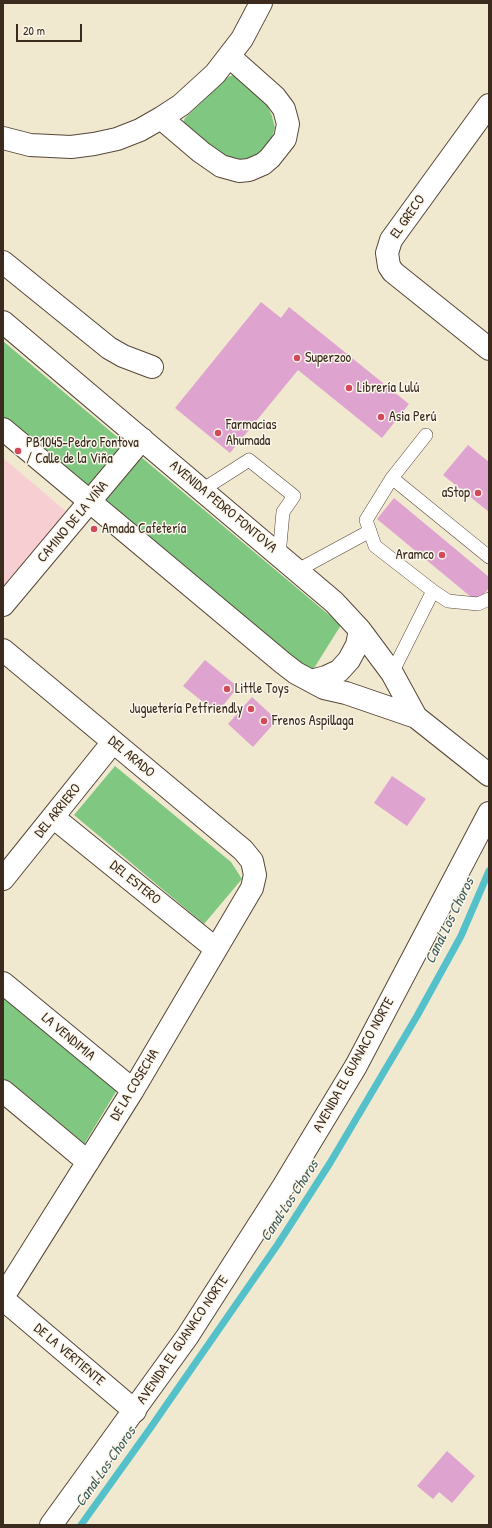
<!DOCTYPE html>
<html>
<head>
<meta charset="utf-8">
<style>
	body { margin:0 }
	#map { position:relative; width:492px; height:1528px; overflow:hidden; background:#f1e9cf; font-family:"Patrick Hand",sans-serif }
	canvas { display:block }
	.frame { position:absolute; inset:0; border:4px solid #3b2a1e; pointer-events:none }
	.scale { position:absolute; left:16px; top:24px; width:66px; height:18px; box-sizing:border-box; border:2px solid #3b2a1e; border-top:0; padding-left:5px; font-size:12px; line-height:14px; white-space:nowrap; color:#3b2a1e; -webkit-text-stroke:3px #fbf7ec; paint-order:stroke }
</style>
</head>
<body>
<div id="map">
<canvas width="492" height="1528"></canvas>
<div class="frame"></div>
<div class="scale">20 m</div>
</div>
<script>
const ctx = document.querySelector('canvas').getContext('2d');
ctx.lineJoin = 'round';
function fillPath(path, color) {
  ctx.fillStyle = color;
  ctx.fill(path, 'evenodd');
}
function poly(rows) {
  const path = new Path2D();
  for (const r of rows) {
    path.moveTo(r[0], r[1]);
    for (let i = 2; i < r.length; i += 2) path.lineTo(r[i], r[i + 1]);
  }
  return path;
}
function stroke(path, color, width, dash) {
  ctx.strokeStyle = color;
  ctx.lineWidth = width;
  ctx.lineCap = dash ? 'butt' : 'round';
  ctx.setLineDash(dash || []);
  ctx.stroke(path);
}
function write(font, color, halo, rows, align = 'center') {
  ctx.font = font + ' "Patrick Hand",sans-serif';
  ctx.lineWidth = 3;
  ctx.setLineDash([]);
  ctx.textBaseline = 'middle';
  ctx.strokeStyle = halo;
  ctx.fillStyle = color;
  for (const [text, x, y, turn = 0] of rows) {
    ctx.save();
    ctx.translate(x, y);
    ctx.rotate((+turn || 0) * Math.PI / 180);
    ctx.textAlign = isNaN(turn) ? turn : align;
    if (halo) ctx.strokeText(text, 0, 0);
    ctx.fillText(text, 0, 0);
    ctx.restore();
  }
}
const built = poly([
	[3,458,67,512,3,589]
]);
const green = poly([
	[233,75,236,77,265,101,272,116,275,128,271,140,260,153,249,161,221,158,183,122,185,118,228,77],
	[3,341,341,625,311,673,3,418],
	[115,766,231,862,242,879,204,924,74,815],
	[3,994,117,1090,83,1146,3,1080]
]);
const stream = poly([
	[81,1525,149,1430,278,1244,330,1163,417,1016,461,936,489,871]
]);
const building = poly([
	[261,302,281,318,289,307,409,404,382,438,298,370,230,453,175,408],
	[468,445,489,462,489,512,443,475],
	[394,498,489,577,489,588,477,602,377,519],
	[205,660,238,687,217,713,183,686],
	[252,697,277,720,253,747,228,724],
	[392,776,426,799,407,826,374,803],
	[447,1451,475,1476,452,1503,439,1492,433,1499,417,1486]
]);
const lane = poly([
	[426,435,392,478,366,520,375,546,433,591,448,601,478,604,489,599],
	[392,478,489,557],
	[202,490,249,460,294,496,283,512,279,555],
	[298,570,370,531],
	[392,673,433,591]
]);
const street = poly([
	[489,105,396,233,391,240,387,253,389,266,393,272,489,349],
	[161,118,201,152,221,166,239,171,249,170,263,164,270,158,285,139,288,124,284,109,275,97,230,57],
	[3,138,30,145,71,147,94,144,117,139,140,130,161,118,181,105,215,74,242,39,261,3],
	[3,262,109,348,123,356,152,367],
	[3,605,142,439],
	[3,650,243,850,252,861,255,875,252,888,133,1090,3,1297],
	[53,817,216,949],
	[3,879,113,742],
	[3,983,133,1090],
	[3,1091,88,1162],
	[3,1299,135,1411]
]);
const secondary = poly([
	[3,322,334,602,360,630,392,673,416,717],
	[3,429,283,663,296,673,324,688,346,693,416,717,489,775],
	[311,681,326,677,339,671,349,660,357,645,360,630],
	[51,1525,187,1337,283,1187,356,1066,489,813]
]);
const markers = [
	[297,358,4,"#d1495b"],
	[349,388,4,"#d1495b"],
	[381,417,4,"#d1495b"],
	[218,433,4,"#d1495b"],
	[18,451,4,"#d1495b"],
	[478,493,4,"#d1495b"],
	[94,529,4,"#d1495b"],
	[442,555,4,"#d1495b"],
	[227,689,4,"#d1495b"],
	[251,709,4,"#d1495b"],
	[264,721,4,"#d1495b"]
];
const streetNames = [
	["EL GRECO",408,217,-55],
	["AVENIDA PEDRO FONTOVA",223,507,40],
	["CAMINO DE LA VIÑA",73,522,-50],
	["DEL ARADO",131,757,40],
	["DEL ARRIERO",58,811,-51],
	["DEL ESTERO",135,883,39],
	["LA VENDIMIA",68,1037,40],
	["AVENIDA EL GUANACO NORTE",354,1065,-61],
	["DE LA COSECHA",135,1085,-59],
	["AVENIDA EL GUANACO NORTE",183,1340,-56],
	["DE LA VERTIENTE",69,1355,40]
];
const poiNames = [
	["Superzoo",305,358],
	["Librería Lulú",357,388],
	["Asia Perú",389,417],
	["Farmacias",226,425],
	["Ahumada",226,441],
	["PB1045-Pedro Fontova",26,443],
	["/ Calle de la Viña",26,459],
	["aStop",470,493,"right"],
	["Amada Cafetería",102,529],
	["Aramco",434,555,"right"],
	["Little Toys",235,689],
	["Juguetería Petfriendly",243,709,"right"],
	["Frenos Aspillaga",272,721]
];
const waterNames = [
	["Canal Los Choros",450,921,-64],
	["Canal Los Choros",290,1201,-57],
	["Canal Los Choros",106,1467,-55]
];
fillPath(built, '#f7cfd2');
fillPath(green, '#80c782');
stroke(stream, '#53c0ca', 7);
fillPath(building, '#dfa3cf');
stroke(lane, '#564739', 14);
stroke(street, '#564739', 24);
stroke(secondary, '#564739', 24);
stroke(lane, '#fff', 13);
stroke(street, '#fff', 22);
stroke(secondary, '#fff', 22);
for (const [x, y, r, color] of markers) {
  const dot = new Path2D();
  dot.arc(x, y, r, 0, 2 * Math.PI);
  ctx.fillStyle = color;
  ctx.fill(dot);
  stroke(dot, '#fbf7ec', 1.5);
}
write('14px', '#3b2a1e', '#fbf7ec', streetNames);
write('14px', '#3b2a1e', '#fbf7ec', poiNames, 'left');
write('italic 15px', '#435e5a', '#fbf7ec', waterNames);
</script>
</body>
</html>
